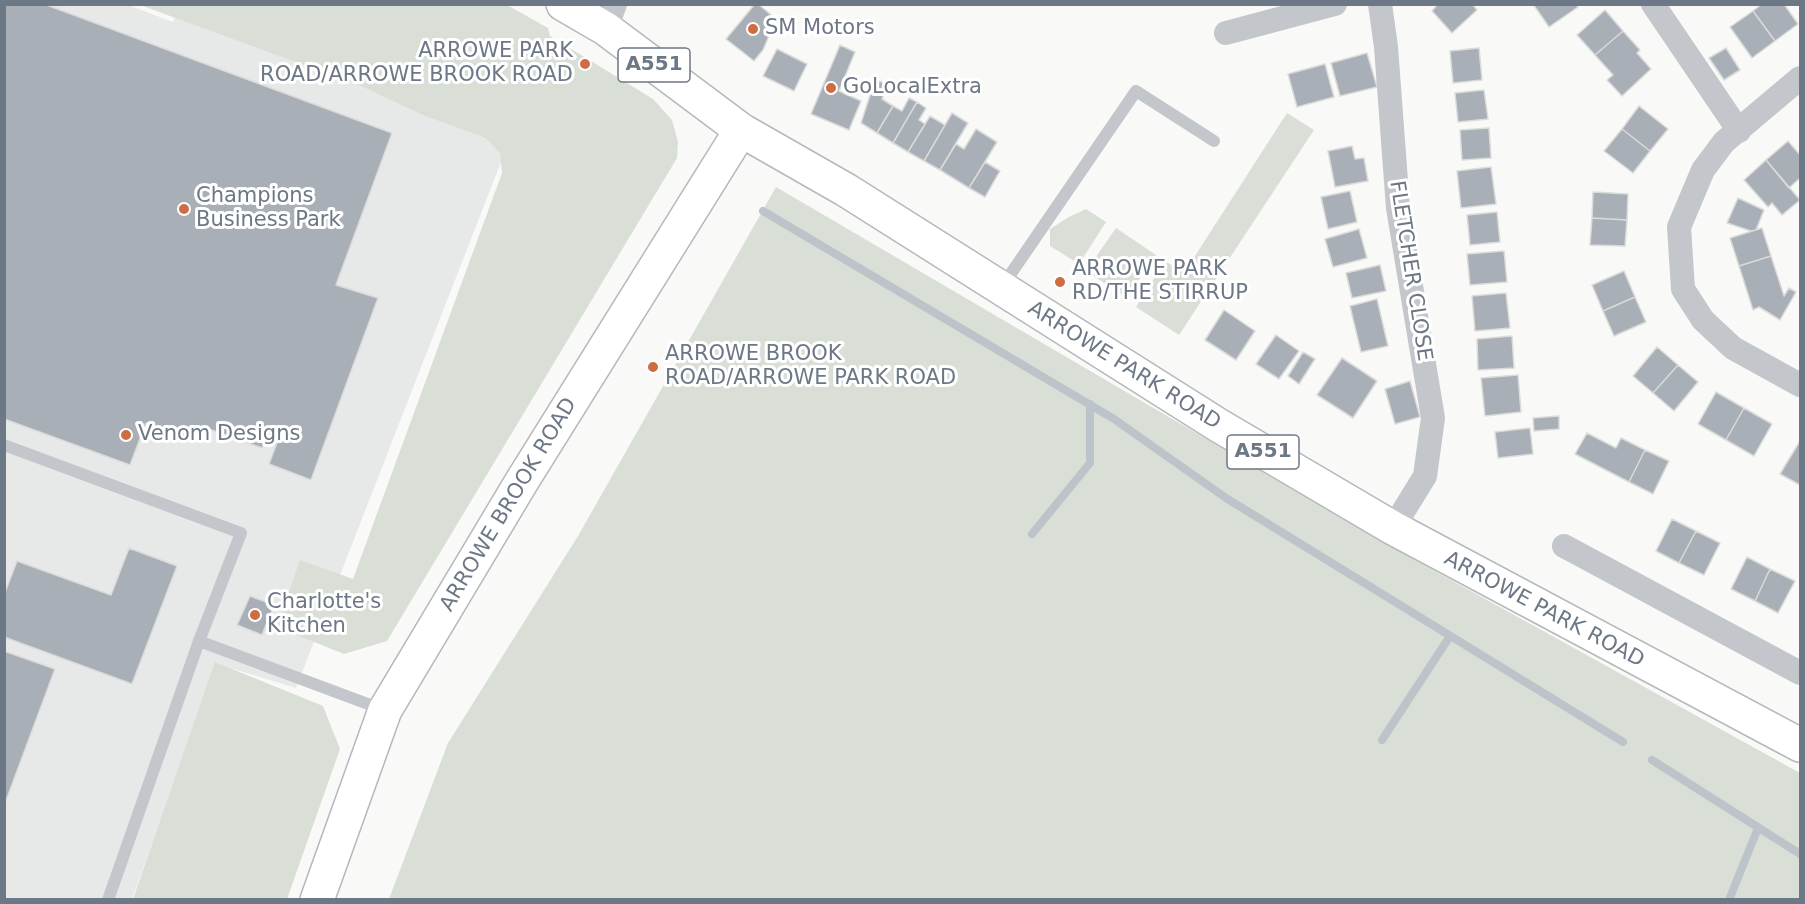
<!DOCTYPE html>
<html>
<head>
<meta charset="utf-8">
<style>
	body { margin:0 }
	#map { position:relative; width:1805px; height:904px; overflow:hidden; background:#f9f9f8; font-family:"DejaVu Sans",sans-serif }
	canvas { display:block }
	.frame { position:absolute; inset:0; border:6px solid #6c7885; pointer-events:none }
</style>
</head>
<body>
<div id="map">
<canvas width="1805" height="904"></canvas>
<div class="frame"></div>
</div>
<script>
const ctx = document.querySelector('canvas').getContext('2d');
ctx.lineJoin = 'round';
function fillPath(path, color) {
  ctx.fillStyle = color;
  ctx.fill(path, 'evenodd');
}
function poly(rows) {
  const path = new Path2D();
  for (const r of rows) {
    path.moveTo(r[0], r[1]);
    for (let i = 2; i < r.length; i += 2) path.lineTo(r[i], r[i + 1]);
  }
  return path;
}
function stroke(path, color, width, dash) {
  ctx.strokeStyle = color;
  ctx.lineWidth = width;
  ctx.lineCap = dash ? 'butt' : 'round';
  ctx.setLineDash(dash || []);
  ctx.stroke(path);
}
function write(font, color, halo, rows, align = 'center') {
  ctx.font = font + ' "DejaVu Sans",sans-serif';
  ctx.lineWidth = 6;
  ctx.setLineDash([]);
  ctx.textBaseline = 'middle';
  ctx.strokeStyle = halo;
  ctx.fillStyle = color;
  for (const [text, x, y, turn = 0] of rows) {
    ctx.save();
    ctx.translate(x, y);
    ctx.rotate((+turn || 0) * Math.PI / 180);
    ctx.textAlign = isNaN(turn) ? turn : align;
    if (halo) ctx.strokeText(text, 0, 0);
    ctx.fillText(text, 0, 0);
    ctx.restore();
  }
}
const built = poly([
	[5,5,128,5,173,22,180,5,510,139,296,688,217,664,132,899,5,900]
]);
const green = poly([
	[140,5,507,5,548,28,550,36,653,99,672,120,678,142,677,158,387,641,344,654,277,627,300,560,353,579,502,173,500,153,486,138,423,115,359,85],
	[1287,113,1314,130,1179,335,1136,307,1165,261,1184,273],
	[776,187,1384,543,1800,773,1800,899,389,899,448,743,578,536],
	[1086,209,1106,222,1079,264,1050,246,1050,229,1069,217],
	[1116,228,1156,255,1127,298,1086,271],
	[215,662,323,706,340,749,287,899,133,899]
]);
const stream = poly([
	[763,211,1114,419,1226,498,1623,742],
	[1032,534,1090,463,1090,404],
	[1382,740,1450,636],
	[1652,760,1800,854],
	[1729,900,1758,828]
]);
const building = poly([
	[4,4,44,4,392,133,336,285,378,298,311,480,269,464,278,440,267,436,262,448,206,428,200,443,146,423,130,465,4,419,4,4],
	[755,4,758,4,776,19,763,50,754,61,726,39,755,4],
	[1438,4,1472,4,1477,10,1452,33,1432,11,1438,4],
	[1533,4,1576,4,1578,7,1549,27,1533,4],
	[1762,4,1784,4,1798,24,1775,41,1753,11,1762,4],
	[1605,10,1623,31,1595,55,1577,35,1605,10],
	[1753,11,1775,41,1752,58,1730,27,1753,11],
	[1623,31,1640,50,1637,53,1651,69,1622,96,1607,80,1613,75,1595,55,1623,31],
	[840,45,855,52,839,91,861,101,849,130,811,114,840,45],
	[1479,48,1482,80,1453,83,1450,51,1479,48],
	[1726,48,1740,70,1724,80,1709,58,1726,48],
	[777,49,807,64,794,91,763,76,777,49],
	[1367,53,1377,87,1340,96,1331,63,1367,53],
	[1325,64,1334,97,1297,107,1288,74,1325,64],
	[875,80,888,84,882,99,893,106,877,133,861,123,875,80],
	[1484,90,1488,119,1458,122,1455,93,1484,90],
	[909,98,917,102,893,143,877,133,893,106,902,111,909,98],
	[917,102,926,108,919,120,925,124,908,152,893,143,917,102],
	[1639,106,1668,129,1650,151,1622,129,1639,106],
	[952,113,968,123,940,170,924,161,952,113],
	[930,116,945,125,924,161,908,152,930,116],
	[1489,128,1491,158,1462,160,1460,130,1489,128],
	[976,129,997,142,969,188,940,170,956,144,964,149,976,129],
	[1622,129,1650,151,1633,173,1604,151,1622,129],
	[1788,141,1800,155,1800,178,1789,188,1766,160,1788,141],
	[1352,146,1355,159,1364,158,1368,181,1335,187,1328,151,1352,146],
	[1766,160,1800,200,1782,215,1772,203,1768,207,1744,180,1766,160],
	[985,162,1000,171,985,197,969,188,985,162],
	[1491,167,1496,204,1461,208,1457,171,1491,167],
	[1350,191,1357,222,1328,229,1321,197,1350,191],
	[1593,192,1628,194,1627,220,1592,218,1593,192],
	[1738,198,1764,210,1756,230,1751,231,1727,223,1738,198],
	[1497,212,1500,242,1470,245,1467,215,1497,212],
	[1592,218,1627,220,1625,246,1590,245,1592,218],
	[1762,228,1771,256,1739,266,1730,238,1762,228],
	[1359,229,1367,258,1333,267,1325,239,1359,229],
	[1504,251,1507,282,1470,285,1467,254,1504,251],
	[1771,256,1784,296,1789,288,1796,292,1780,320,1759,307,1753,310,1739,266,1771,256],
	[1380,265,1386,291,1352,298,1346,273,1380,265],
	[1624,271,1635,297,1603,311,1592,285,1624,271],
	[1506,293,1510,328,1475,331,1472,296,1506,293],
	[1635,297,1646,322,1614,336,1603,311,1635,297],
	[1377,299,1388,346,1361,352,1350,306,1377,299],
	[1224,310,1255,331,1236,360,1205,340,1224,310],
	[1276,335,1299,351,1279,379,1256,364,1276,335],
	[1512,336,1514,368,1478,370,1477,339,1512,336],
	[1657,347,1678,365,1653,393,1633,376,1657,347],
	[1303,352,1315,359,1299,384,1288,376,1303,352],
	[1342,358,1377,381,1353,418,1317,395,1342,358],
	[1678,365,1698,382,1674,411,1653,393,1678,365],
	[1518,375,1521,412,1485,416,1481,378,1518,375],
	[1410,381,1420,417,1395,424,1385,389,1410,381],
	[1716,392,1744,408,1726,440,1698,424,1716,392],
	[1744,408,1772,424,1754,456,1726,440,1744,408],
	[1559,416,1559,429,1534,431,1533,418,1559,416],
	[1530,428,1533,454,1498,458,1495,432,1530,428],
	[1587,433,1616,448,1621,438,1645,450,1629,482,1575,454,1587,433],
	[1800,441,1800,485,1780,474,1800,441],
	[1645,450,1669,461,1653,494,1629,482,1645,450],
	[1672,519,1696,531,1679,563,1656,551,1672,519],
	[1696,531,1720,543,1704,575,1679,563,1696,531],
	[129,548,177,566,132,684,4,637,4,595,17,561,111,595,129,548],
	[1747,557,1770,569,1755,601,1731,589,1747,557],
	[1770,569,1795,581,1778,613,1755,601,1770,569],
	[250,596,274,605,262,635,237,625,250,596],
	[4,651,55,669,4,806,4,651]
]);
const lane = poly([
	[1001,288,1136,91,1214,141],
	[4,445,241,533,199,641,108,900],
	[199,641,384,710]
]);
const street = poly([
	[1380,4,1386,47,1398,208,1433,418,1425,476,1393,528],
	[1653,4,1739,131],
	[606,29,615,4],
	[1226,33,1335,4],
	[1800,78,1724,142,1703,170,1679,227,1683,289,1703,320,1733,348,1800,385],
	[1564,546,1800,673]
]);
const secondary = poly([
	[317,900,385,710,522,481,741,130]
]);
const primary = poly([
	[563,4,606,29,741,130,846,190,1218,425,1393,528,1800,745]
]);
const markers = [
	[753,29,6,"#ce6c43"],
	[585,64,6,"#ce6c43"],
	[831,88,6,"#ce6c43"],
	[184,209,6,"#ce6c43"],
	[1060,282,6,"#ce6c43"],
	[653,367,6,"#ce6c43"],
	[126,435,6,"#ce6c43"],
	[255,615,6,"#ce6c43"]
];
const shields = [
	[654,65,72],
	[1263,452,72]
];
const shieldNames = [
	["A551",654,65],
	["A551",1263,452]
];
const poiNames = [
	["SM Motors",765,29],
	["ARROWE PARK",573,52,"right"],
	["ROAD/ARROWE BROOK ROAD",573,76,"right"],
	["GoLocalExtra",843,88],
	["Champions",196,197],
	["Business Park",196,221],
	["ARROWE PARK",1072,270],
	["RD/THE STIRRUP",1072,294],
	["ARROWE BROOK",665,355],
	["ROAD/ARROWE PARK ROAD",665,379],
	["Venom Designs",138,435],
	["Charlotte's",267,603],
	["Kitchen",267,627]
];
const streetNames = [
	["FLETCHER CLOSE",1410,271,81],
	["ARROWE PARK ROAD",1124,366,32],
	["ARROWE BROOK ROAD",509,505,-59],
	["ARROWE PARK ROAD",1544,610,28]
];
fillPath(built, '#e7e8e8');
fillPath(green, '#d9ded7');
stroke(stream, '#bcc4c9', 8);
fillPath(building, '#a9afb6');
stroke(building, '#dbdbda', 1.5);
stroke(secondary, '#b4b8bd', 36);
stroke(primary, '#b5b8bc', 36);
stroke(lane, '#c3c6ca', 12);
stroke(street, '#c3c6ca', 24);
stroke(secondary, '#fff', 33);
stroke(primary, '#fff', 33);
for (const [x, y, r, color] of markers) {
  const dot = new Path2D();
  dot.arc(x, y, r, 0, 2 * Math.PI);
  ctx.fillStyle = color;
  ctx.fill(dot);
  stroke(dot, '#fff', 2);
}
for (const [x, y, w] of shields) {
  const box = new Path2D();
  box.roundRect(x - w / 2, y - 17, w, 34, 4.5);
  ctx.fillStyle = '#fff';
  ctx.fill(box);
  stroke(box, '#6c7885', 1.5);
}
write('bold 20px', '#6c7885', null, shieldNames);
write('21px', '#6c7885', '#fff', poiNames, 'left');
write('21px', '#6c7885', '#fff', streetNames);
</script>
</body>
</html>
